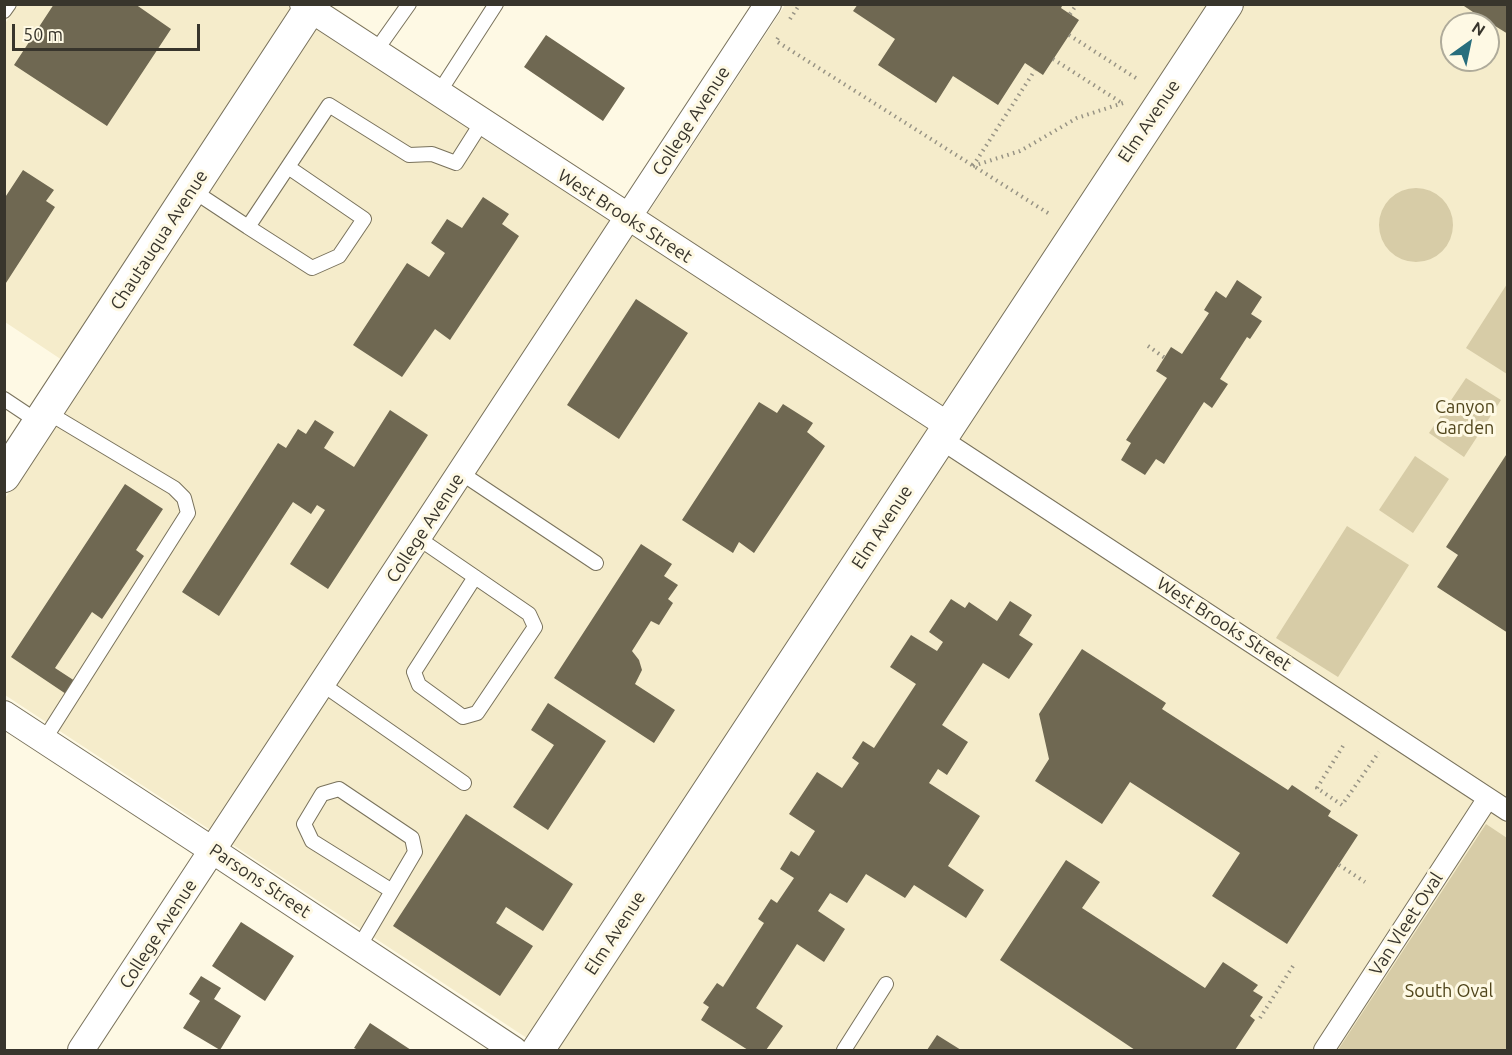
<!DOCTYPE html>
<html>
<head>
<meta charset="utf-8">
<style>
	body { margin:0 }
	#map { position:relative; width:1512px; height:1055px; overflow:hidden; background:#fef9e4; font-family:Ubuntu,sans-serif }
	canvas { display:block }
	.frame { position:absolute; inset:0; border:6px solid #38352c; pointer-events:none }
	.north { position:absolute; left:1440px; top:12px; width:60px; height:60px; box-sizing:border-box; background:#fef9e4; border:2px solid #afab9a; border-radius:50%; rotate:33deg; font-size:16px; font-weight:700; line-height:24px; text-align:center; color:#38352c }
	.north::after { content:''; display:block; margin:auto; width:21px; height:27px; background:#286e7d; clip-path:polygon(50% 0,100% 100%,50% 72%,0 100%) }
	.scale { position:absolute; left:12px; top:24px; width:188px; height:27px; box-sizing:border-box; border:3px solid #38352c; border-top:0; padding-left:8px; font-size:18px; line-height:21px; white-space:nowrap; color:#38352c; -webkit-text-stroke:4px #fef9e4; paint-order:stroke }
</style>
</head>
<body>
<div id="map">
<canvas width="1512" height="1055"></canvas>
<div class="frame"></div>
<div class="north">N</div>
<div class="scale">50 m</div>
</div>
<script>
const ctx = document.querySelector('canvas').getContext('2d');
ctx.lineJoin = 'round';
function fillPath(path, color) {
  ctx.fillStyle = color;
  ctx.fill(path, 'evenodd');
}
function poly(rows) {
  const path = new Path2D();
  for (const r of rows) {
    if (r.length === 3) {
      path.moveTo(r[0] + r[2], r[1]);
      path.arc(r[0], r[1], r[2], 0, 2 * Math.PI);
      continue;
    }
    path.moveTo(r[0], r[1]);
    for (let i = 2; i < r.length; i += 2) path.lineTo(r[i], r[i + 1]);
  }
  return path;
}
function stroke(path, color, width, dash) {
  ctx.strokeStyle = color;
  ctx.lineWidth = width;
  ctx.lineCap = dash ? 'butt' : 'round';
  ctx.setLineDash(dash || []);
  ctx.stroke(path);
}
function write(font, color, halo, rows, align = 'center') {
  ctx.font = font + ' Ubuntu,sans-serif';
  ctx.lineWidth = 6;
  ctx.setLineDash([]);
  ctx.textBaseline = 'middle';
  ctx.strokeStyle = halo;
  ctx.fillStyle = color;
  for (const [text, x, y, turn = 0] of rows) {
    ctx.save();
    ctx.translate(x, y);
    ctx.rotate((+turn || 0) * Math.PI / 180);
    ctx.textAlign = isNaN(turn) ? turn : align;
    if (halo) ctx.strokeText(text, 0, 0);
    ctx.fillText(text, 0, 0);
    ctx.restore();
  }
}
const built = poly([
	[18,5,331,5,648,213,785,5,1507,5,1507,1050,545,1050,5,695,4,500,86,376,5,322,4,25],
	[1452,24,1488,24,1488,60,1452,60]
]);
const green = poly([
	[1416,225,37],
	[1507,284,1507,374,1466,348],
	[1466,378,1501,400,1464,457,1429,433],
	[1415,456,1449,479,1413,533,1379,510],
	[1347,526,1409,565,1338,677,1276,638],
	[1486,824,1507,838,1507,1050,1338,1050]
]);
const building = poly([
	[54,4,135,4,171,29,107,126,14,65],
	[858,4,1063,4,1061,8,1079,20,1043,75,1025,63,998,105,953,76,936,103,878,65,895,39,853,11],
	[1461,4,1508,4,1508,34,1479,16],
	[546,35,625,88,603,121,524,67],
	[23,170,54,190,46,201,55,207,4,286,4,199],
	[483,197,509,214,502,224,519,236,450,340,435,329,402,377,353,345,407,263,429,277,445,253,431,243,447,219,462,228],
	[1237,280,1262,297,1251,314,1262,321,1250,339,1247,337,1220,379,1228,384,1212,408,1204,402,1164,464,1156,459,1145,475,1121,460,1131,443,1126,440,1167,378,1156,371,1171,347,1182,354,1209,313,1204,310,1216,291,1226,298],
	[636,299,688,333,619,439,567,405],
	[759,402,777,413,783,404,813,423,807,432,825,446,754,553,739,542,733,553,682,520],
	[390,410,428,435,328,589,290,564,325,510,317,505,311,514,293,502,219,616,182,592,278,443,286,448,298,429,306,434,315,420,334,432,324,448,354,467],
	[1508,452,1508,633,1437,587,1458,555,1446,547],
	[125,484,163,509,136,550,144,556,102,619,92,612,55,668,78,683,69,696,11,657],
	[641,544,672,564,664,576,678,585,668,599,673,603,659,625,651,621,632,651,639,660,642,670,635,684,675,710,654,743,554,678],
	[951,599,965,608,969,602,997,621,1010,601,1032,615,1019,635,1033,644,1009,679,983,663,942,725,968,742,947,775,938,769,929,783,980,816,948,866,984,890,966,918,914,885,905,898,866,874,847,903,830,893,818,911,845,929,824,962,797,944,756,1008,783,1026,766,1050,748,1050,701,1020,709,1007,703,1003,717,983,723,987,764,923,758,919,771,899,777,903,794,878,780,869,791,851,799,856,815,831,789,814,817,772,842,788,859,763,852,758,863,741,874,748,916,684,890,667,911,635,937,651,943,642,929,632],
	[1082,649,1166,703,1162,709,1288,790,1292,785,1331,811,1328,816,1358,835,1287,944,1212,896,1240,853,1130,782,1102,824,1035,781,1049,759,1039,714],
	[548,703,606,741,548,830,513,807,554,745,531,730],
	[466,814,573,884,543,931,506,907,496,923,533,946,500,996,393,926],
	[1066,860,1100,882,1082,908,1205,988,1223,962,1258,985,1253,991,1263,997,1250,1016,1255,1020,1235,1050,1135,1050,1000,960],
	[241,922,294,956,265,1001,212,966],
	[201,976,221,988,214,999,241,1016,220,1050,183,1028,200,1001,189,994],
	[370,1023,411,1050,358,1050,354,1048],
	[937,1035,961,1050,927,1050]
]);
const path = poly([
	[1070,14,1077,4],
	[790,19,800,4],
	[1069,35,1139,80],
	[778,38,776,41,1051,215],
	[1053,59,1122,103],
	[973,166,1020,151,1077,118,1123,103],
	[973,166,1035,70],
	[1148,346,1165,358],
	[1343,746,1317,788,1342,805,1379,752],
	[1339,865,1365,882],
	[1260,1018,1293,966]
]);
const service = poly([
	[4,11,9,4],
	[375,52,409,4],
	[438,94,496,4],
	[288,167,364,219,339,256,312,268,248,227,329,105,409,155,432,154,456,163,482,122],
	[192,190,248,227],
	[4,399,40,423],
	[461,473,596,563],
	[418,538,475,577,529,614,535,627,477,713,463,717,419,685,414,672,475,577],
	[322,684,464,783],
	[44,740,188,513,184,498,174,488,47,412],
	[359,947,392,891,415,852,412,838,339,789,322,794,304,824,312,841,392,891],
	[844,1050,886,984]
]);
const pedestrian = poly([
	[941,439,1508,811],
	[1324,1050,1488,798]
]);
const minor = poly([
	[303,4,949,426],
	[4,714,212,850,514,1050],
	[81,1050,768,4]
]);
const tertiary = poly([
	[4,476,313,4],
	[538,1050,1227,4]
]);
const streetNames = [
	["College Avenue",691,121,-57],
	["Elm Avenue",1149,121,-56],
	["West Brooks Street",625,216,33],
	["Chautauqua Avenue",159,240,-57],
	["Elm Avenue",882,527,-57],
	["College Avenue",425,528,-57],
	["West Brooks Street",1224,624,33],
	["Parsons Street",260,881,34],
	["Van Vleet Oval",1406,924,-57],
	["Elm Avenue",615,933,-57],
	["College Avenue",158,934,-57]
];
const parkNames = [
	["Canyon",1465,407],
	["Garden",1465,428],
	["South Oval",1449,991]
];
fillPath(built, '#f5eccb');
fillPath(green, '#d7cca7');
fillPath(building, '#6f6852');
stroke(service, '#79725c', 16);
stroke(pedestrian, '#79725c', 22);
stroke(minor, '#79725c', 28);
stroke(tertiary, '#79725c', 34);
stroke(path, '#989485', 4, [1.5, 4.5]);
stroke(service, '#fff', 14);
stroke(pedestrian, '#fff', 20);
stroke(minor, '#fff', 26);
stroke(tertiary, '#fff', 32);
write('18px', '#38352c', '#fef9e4', streetNames);
write('18px', '#4f441a', '#fef9e4', parkNames);
</script>
</body>
</html>
